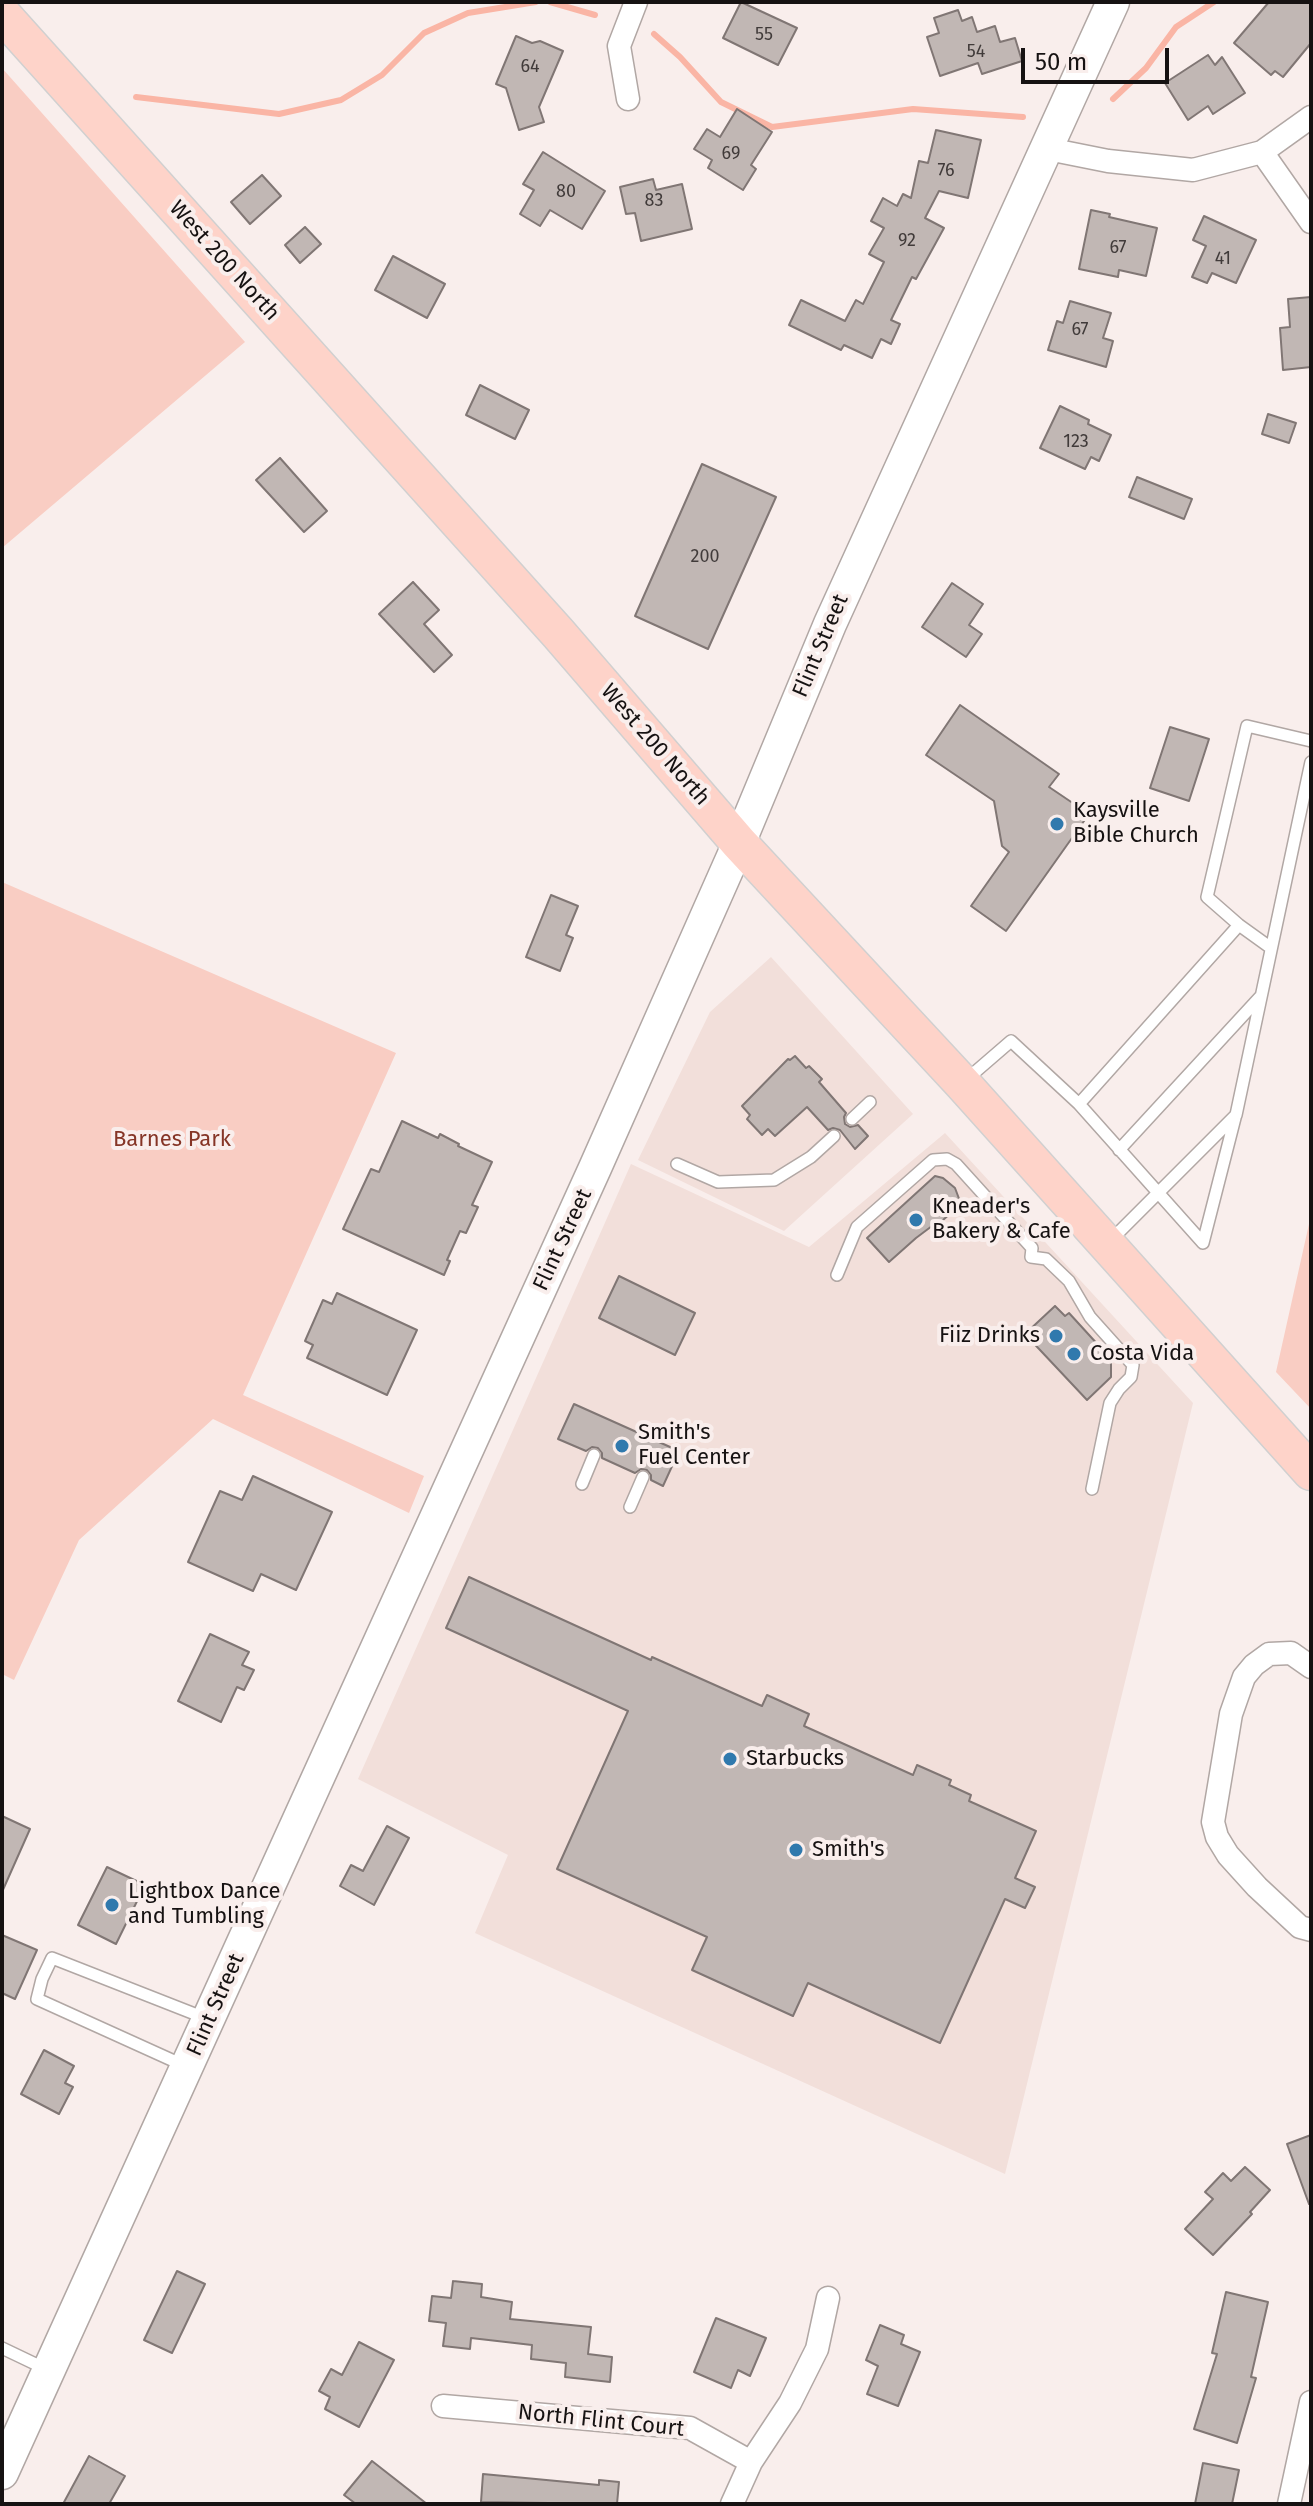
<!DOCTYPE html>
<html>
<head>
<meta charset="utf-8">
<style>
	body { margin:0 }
	#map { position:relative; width:1313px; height:2506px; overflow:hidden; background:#f9eeec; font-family:"Fira Sans",sans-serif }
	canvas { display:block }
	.frame { position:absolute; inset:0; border:4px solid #161212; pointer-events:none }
	.scale { position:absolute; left:1021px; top:48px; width:148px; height:36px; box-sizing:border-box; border:4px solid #161212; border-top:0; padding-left:10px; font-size:24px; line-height:28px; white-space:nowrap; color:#161212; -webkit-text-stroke:6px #f9eeec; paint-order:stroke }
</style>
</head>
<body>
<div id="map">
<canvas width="1313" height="2506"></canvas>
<div class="frame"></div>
<div class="scale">50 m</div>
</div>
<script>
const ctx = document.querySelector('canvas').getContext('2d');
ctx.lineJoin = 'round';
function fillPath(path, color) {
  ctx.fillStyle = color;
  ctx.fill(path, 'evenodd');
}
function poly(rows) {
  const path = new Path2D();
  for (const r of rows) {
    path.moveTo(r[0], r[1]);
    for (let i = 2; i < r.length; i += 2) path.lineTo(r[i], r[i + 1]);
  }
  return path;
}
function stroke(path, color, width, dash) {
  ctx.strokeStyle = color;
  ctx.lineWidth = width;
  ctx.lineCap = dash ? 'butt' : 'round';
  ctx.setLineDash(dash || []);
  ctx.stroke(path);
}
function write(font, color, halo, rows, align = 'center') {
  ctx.font = font + ' "Fira Sans",sans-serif';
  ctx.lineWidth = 8;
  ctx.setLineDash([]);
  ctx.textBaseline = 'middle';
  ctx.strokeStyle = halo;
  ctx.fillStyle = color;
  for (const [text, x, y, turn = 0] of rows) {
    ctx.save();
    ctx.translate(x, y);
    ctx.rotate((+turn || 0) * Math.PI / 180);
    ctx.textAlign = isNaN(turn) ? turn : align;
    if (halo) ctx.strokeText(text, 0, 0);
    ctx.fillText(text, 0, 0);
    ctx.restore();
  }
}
const built = poly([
	[771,957,913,1114,784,1231,638,1160,710,1012],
	[945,1133,1193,1403,1005,2174,475,1933,508,1855,358,1779,631,1164,809,1247]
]);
const green = poly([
	[2,68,245,342,2,548],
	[2,882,396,1053,243,1395,424,1476,409,1513,213,1419,79,1540,14,1680,2,1674],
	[1311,1215,1311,1409,1276,1372]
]);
const stream = poly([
	[550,2,595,15],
	[654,34,680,57,721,102,772,127,913,109,1023,117],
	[136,97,279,114,341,100,382,75,424,33,468,13,536,2],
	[1113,99,1146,68,1176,27,1214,2]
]);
const building = poly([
	[741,2,797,28,778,65,723,38,741,2],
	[1269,2,1311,2,1311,43,1283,77,1275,71,1271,75,1234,43,1269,2],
	[958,10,962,21,972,17,977,32,995,26,1000,42,1015,38,1022,61,982,74,978,63,940,76,927,37,939,33,934,18,958,10],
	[516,36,532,43,540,41,563,51,539,107,544,122,519,130,506,88,496,84,516,36],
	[1208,55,1215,65,1222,57,1245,93,1213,114,1208,106,1188,120,1165,83,1208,55],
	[737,109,772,132,751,165,756,169,743,190,708,168,712,160,694,149,707,129,720,137,737,109],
	[936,130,981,140,968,198,939,191,925,218,944,228,916,279,912,277,891,320,900,324,891,344,881,339,872,358,844,345,841,350,789,325,801,300,845,321,856,300,863,304,884,262,869,254,884,228,871,221,883,198,897,206,903,194,911,198,919,161,928,163,936,130],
	[543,152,605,191,582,229,550,210,540,226,520,214,534,190,523,184,543,152],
	[262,175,281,196,250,224,231,202,262,175],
	[653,179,656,190,682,184,692,229,641,241,635,213,626,214,620,187,653,179],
	[1091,210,1110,214,1109,217,1157,228,1146,276,1119,270,1118,277,1079,269,1091,210],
	[1204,216,1256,240,1236,283,1212,273,1207,283,1192,277,1206,246,1193,240,1204,216],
	[305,227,321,244,300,263,285,245,305,227],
	[393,256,445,284,427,318,375,290,393,256],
	[1311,297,1311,367,1283,370,1280,328,1290,327,1288,299,1311,297],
	[1070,301,1111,313,1103,338,1113,341,1106,367,1048,350,1057,321,1063,323,1070,301],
	[480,385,529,410,515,439,466,415,480,385],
	[1060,406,1089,420,1088,424,1111,435,1099,461,1091,457,1085,469,1040,448,1060,406],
	[1268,414,1296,423,1289,443,1262,434,1268,414],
	[280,458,327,511,304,532,256,480,280,458],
	[702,464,776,497,708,649,635,616,702,464],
	[1137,477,1192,499,1184,519,1129,497,1137,477],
	[413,582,439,610,424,624,452,655,434,672,379,614,413,582],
	[952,583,983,604,969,625,982,634,966,657,922,627,952,583],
	[960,705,1059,774,1049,787,1089,814,1006,931,971,906,1009,852,1002,846,994,801,926,755,960,705],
	[1170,727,1209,739,1189,801,1150,788,1170,727],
	[551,895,578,906,566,935,573,938,560,971,526,957,551,895],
	[795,1056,806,1068,809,1066,822,1079,819,1082,846,1113,844,1117,845,1124,850,1127,858,1125,868,1136,855,1149,840,1130,833,1128,828,1130,807,1107,775,1136,768,1129,762,1135,747,1119,750,1115,742,1106,788,1059,790,1060,795,1056],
	[402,1121,438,1138,440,1134,459,1144,458,1146,492,1162,472,1205,478,1207,466,1233,460,1231,447,1260,450,1261,444,1275,343,1229,371,1169,379,1172,402,1121],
	[935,1176,943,1178,955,1188,961,1204,934,1228,932,1226,916,1238,889,1262,867,1238,935,1176],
	[619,1276,695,1313,675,1355,599,1318,619,1276],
	[337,1293,417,1330,387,1395,307,1358,313,1345,305,1341,323,1300,332,1304,337,1293],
	[1055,1306,1065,1316,1069,1313,1111,1359,1111,1377,1087,1400,1025,1334,1055,1306],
	[574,1404,679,1451,663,1486,651,1480,651,1475,647,1470,641,1469,635,1473,602,1458,602,1453,598,1448,592,1447,586,1451,558,1439,574,1404],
	[253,1476,332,1512,296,1590,261,1574,253,1591,188,1562,220,1491,242,1500,253,1476],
	[469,1577,651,1660,652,1657,762,1706,767,1695,809,1714,804,1726,913,1775,917,1765,951,1780,949,1785,971,1795,969,1801,1036,1831,1015,1878,1035,1887,1025,1908,1005,1899,940,2043,808,1983,793,2016,692,1970,707,1937,557,1869,628,1711,446,1628,469,1577],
	[210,1634,249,1652,242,1665,254,1670,244,1690,237,1687,221,1722,178,1701,210,1634],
	[2,1816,30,1829,2,1892,2,1816],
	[387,1826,409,1838,374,1905,340,1886,351,1865,363,1871,387,1826],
	[107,1867,145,1885,116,1944,78,1925,107,1867],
	[2,1935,37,1950,15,1999,2,1993,2,1935],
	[44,2050,74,2066,65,2083,73,2087,59,2114,21,2094,44,2050],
	[1311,2135,1311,2203,1309,2204,1287,2144,1311,2135],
	[1245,2167,1270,2190,1250,2212,1252,2214,1213,2255,1185,2229,1213,2199,1205,2192,1223,2173,1231,2181,1245,2167],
	[177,2271,205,2284,172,2353,144,2340,177,2271],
	[453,2281,482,2284,481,2297,512,2302,510,2319,591,2327,588,2354,612,2357,610,2382,565,2377,566,2363,531,2359,532,2345,471,2338,470,2349,443,2346,446,2323,429,2321,432,2296,451,2298,453,2281],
	[1226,2292,1268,2302,1251,2377,1256,2378,1237,2443,1194,2429,1217,2354,1212,2353,1226,2292],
	[716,2318,766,2338,750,2376,738,2370,731,2388,694,2372,716,2318],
	[880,2325,904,2335,901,2344,920,2352,898,2406,867,2394,878,2366,866,2360,880,2325],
	[359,2342,394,2360,359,2427,325,2409,330,2397,319,2391,331,2369,342,2375,359,2342],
	[89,2456,125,2476,109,2504,63,2504,89,2456],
	[372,2461,427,2504,356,2504,344,2495,372,2461],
	[1203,2463,1239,2470,1232,2504,1195,2504,1203,2463],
	[483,2474,599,2485,599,2480,619,2482,617,2504,481,2502,483,2474]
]);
const lane = poly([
	[1271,948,1239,925,1207,897,1247,726,1311,741],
	[967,1079,1011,1041,1079,1104,1239,925],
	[1079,1104,1203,1243,1235,1118],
	[852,1119,870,1102],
	[1119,1150,1260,997],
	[677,1164,718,1182,774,1180,811,1157,834,1136],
	[1110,1241,1236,1115,1311,762],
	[837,1275,857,1227,933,1160,947,1159,956,1164,1032,1248,1031,1257,1046,1259,1069,1281,1090,1317,1133,1365,1131,1377,1119,1389,1110,1403,1092,1489],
	[582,1484,594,1455],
	[630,1507,643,1477],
	[185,2066,37,1999,42,1979,52,1958,205,2018],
	[2,2348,48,2370]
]);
const street = poly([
	[628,99,619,46,636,2],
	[1048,149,1108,161,1193,170,1262,152,1311,117],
	[1262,152,1311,222],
	[1311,1667,1291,1653,1269,1654,1254,1665,1244,1677,1231,1714,1213,1822,1217,1837,1228,1855,1257,1887,1300,1927,1311,1930],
	[443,2406,690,2428,751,2462],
	[732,2504,751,2462,790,2403,817,2349,828,2298],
	[1289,2504,1311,2402]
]);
const secondary = poly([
	[2,2473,595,1168,739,843,830,624,1113,2]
]);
const primary = poly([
	[2,14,558,633,739,843,962,1083,1311,1472]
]);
const markers = [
	[1057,824,8,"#3079ad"],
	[916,1220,8,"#3079ad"],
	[1056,1336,8,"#3079ad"],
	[1074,1354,8,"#3079ad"],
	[622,1446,8,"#3079ad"],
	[730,1759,8,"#3079ad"],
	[796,1850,8,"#3079ad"],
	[112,1905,8,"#3079ad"]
];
const numberNames = [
	["55",764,35],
	["54",976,52],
	["64",530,67],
	["69",731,154],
	["76",946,171],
	["80",566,192],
	["83",654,201],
	["92",907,241],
	["67",1118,248],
	["41",1223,259],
	["67",1080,330],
	["123",1076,442],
	["200",705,557]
];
const streetNames = [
	["West 200 North",224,261,48],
	["Flint Street",821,646,-67],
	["West 200 North",655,745,49],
	["Flint Street",563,1240,-65],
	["Flint Street",216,2005,-66],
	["North Flint Court",601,2421,6]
];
const poiNames = [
	["Kaysville",1073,811],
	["Bible Church",1073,836],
	["Kneader's",932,1207],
	["Bakery & Cafe",932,1232],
	["Fiiz Drinks",1040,1336,"right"],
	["Costa Vida",1090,1354],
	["Smith's",638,1433],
	["Fuel Center",638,1458],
	["Starbucks",746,1759],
	["Smith's",812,1850],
	["Lightbox Dance",128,1892],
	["and Tumbling",128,1917]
];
const parkNames = [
	["Barnes Park",172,1140]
];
fillPath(built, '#f2dfda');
fillPath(green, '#f9cdc3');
stroke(stream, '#fab5a5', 6);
fillPath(building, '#c1b7b4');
stroke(building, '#807674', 2);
stroke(lane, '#b1a7a4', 14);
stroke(street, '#b1a7a4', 25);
stroke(secondary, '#b1a7a4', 35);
stroke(primary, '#d0d0d0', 39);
stroke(lane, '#fff', 11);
stroke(street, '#fff', 22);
stroke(secondary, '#fff', 32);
stroke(primary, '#fed3c9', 36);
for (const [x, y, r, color] of markers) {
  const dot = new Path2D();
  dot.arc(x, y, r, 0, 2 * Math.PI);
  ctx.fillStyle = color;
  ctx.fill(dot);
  stroke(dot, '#f9eeec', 3);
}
write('18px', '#413b3a', null, numberNames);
write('22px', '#161212', '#f9eeec', streetNames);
write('22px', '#161212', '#f9eeec', poiNames, 'left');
write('22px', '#853526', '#f9eeec', parkNames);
</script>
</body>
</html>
